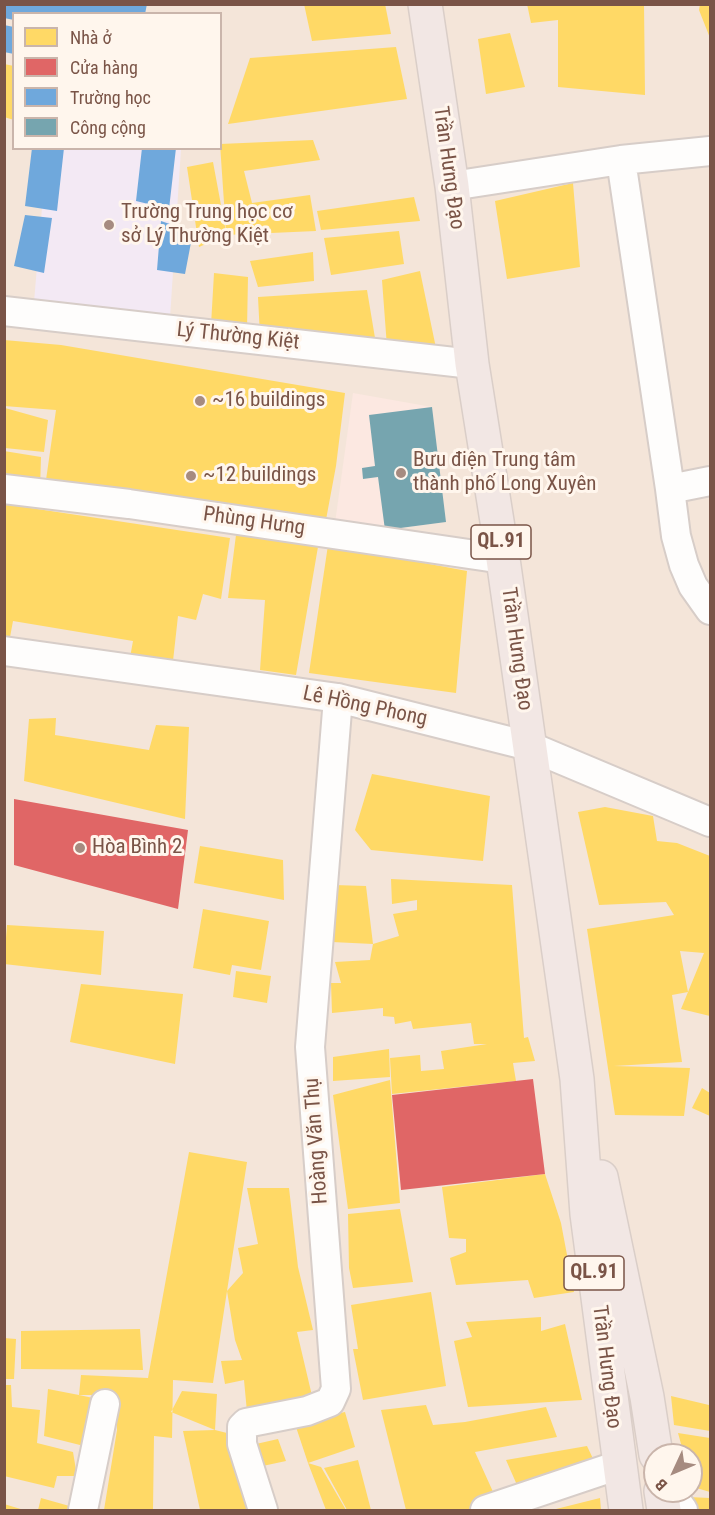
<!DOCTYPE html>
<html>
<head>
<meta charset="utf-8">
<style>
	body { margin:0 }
	#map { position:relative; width:715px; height:1515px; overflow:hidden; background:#f8f2eb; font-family:"Roboto Condensed",sans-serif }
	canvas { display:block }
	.frame { position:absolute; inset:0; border:6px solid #7a5447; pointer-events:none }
	.legend { position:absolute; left:12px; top:12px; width:210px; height:138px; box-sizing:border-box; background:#fff6ed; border:2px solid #cab5ab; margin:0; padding:8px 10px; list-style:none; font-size:18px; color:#7a5447 }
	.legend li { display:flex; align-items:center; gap:12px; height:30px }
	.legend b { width:30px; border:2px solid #cab5ab }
	.north { position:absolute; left:643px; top:1443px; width:60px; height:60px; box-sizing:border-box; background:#fff6ed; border:2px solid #cab5ab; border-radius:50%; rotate:226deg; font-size:16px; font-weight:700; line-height:24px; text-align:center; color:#7a5447 }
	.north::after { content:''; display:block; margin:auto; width:21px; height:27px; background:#a68b80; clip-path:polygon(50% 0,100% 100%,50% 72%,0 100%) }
</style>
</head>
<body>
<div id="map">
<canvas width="715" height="1515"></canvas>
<div class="frame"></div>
<ul class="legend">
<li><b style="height:16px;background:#ffd966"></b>Nhà ở</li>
<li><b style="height:16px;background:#e06666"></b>Cửa hàng</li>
<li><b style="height:16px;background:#6fa8dc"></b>Trường học</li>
<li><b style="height:16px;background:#76a5af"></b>Công cộng</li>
</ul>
<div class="north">B</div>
</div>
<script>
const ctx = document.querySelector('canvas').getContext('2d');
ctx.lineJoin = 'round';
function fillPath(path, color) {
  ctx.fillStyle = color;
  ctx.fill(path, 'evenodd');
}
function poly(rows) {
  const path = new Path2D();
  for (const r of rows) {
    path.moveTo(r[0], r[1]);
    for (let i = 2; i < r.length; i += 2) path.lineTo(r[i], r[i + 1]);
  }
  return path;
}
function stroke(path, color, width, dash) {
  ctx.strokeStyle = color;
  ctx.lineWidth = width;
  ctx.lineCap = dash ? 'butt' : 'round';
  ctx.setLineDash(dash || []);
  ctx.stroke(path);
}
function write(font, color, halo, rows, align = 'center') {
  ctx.font = font + ' "Roboto Condensed",sans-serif';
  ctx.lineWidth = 6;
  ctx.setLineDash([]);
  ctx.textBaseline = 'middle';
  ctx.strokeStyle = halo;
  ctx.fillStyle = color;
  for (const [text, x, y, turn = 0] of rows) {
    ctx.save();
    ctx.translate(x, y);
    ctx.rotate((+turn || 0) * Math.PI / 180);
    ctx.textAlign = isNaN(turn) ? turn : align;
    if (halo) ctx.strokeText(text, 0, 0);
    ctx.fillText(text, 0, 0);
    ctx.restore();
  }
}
const residential = poly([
	[5,5,710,5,710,1510,5,1510],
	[14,14,220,14,220,148,14,148],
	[655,1455,691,1455,691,1491,655,1491]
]);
const commercial = poly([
	[353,393,432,407,446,522,385,530,335,523]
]);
const education = poly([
	[47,149,181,149,170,318,34,302]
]);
const homes = poly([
	[304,4,385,4,391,34,312,41],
	[527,4,644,4,645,95,558,87,558,20,531,23],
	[700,4,710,4,710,38,699,10],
	[510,33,525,87,486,94,478,39],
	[396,47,407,99,228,124,250,58],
	[4,64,14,66,14,120,4,117],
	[313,140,320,160,244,171,252,203,310,195,316,231,226,235,199,247,187,167,213,162,226,232,220,144],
	[573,183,580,267,507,279,495,201],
	[414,197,420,221,321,230,317,211],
	[399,231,404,264,331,275,324,238],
	[313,252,314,281,258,287,250,261],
	[420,271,436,348,387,347,382,280],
	[214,273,248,277,247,329,211,325],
	[367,290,377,350,260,336,258,297],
	[4,340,61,345,345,393,336,466,325,525,45,487,56,410,4,406],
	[5,408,48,420,44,452,5,448],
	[4,451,41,457,40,489,4,486],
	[4,504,230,538,221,599,203,594,196,620,178,616,172,670,129,663,133,641,13,621,8,648,4,647],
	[237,527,319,541,296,675,260,670,265,600,228,598],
	[328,545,467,571,456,693,309,673],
	[56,718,55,735,149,750,156,725,189,727,185,819,24,781,29,719],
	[372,774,490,796,483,861,371,850,355,830],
	[605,807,653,816,657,841,677,843,710,856,710,1016,681,1009,688,992,672,995,682,1062,614,1066,690,1068,684,1116,615,1115,587,929,674,915,666,902,599,905,578,812],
	[680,951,704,953,688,992],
	[200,846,283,860,284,900,194,883],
	[391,879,512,885,524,1038,528,1037,535,1061,513,1063,516,1081,392,1094,390,1058,420,1055,421,1071,444,1069,441,1051,487,1044,474,1044,471,1023,413,1029,411,1021,395,1024,394,1017,383,1016,383,1008,332,1013,331,983,341,983,335,962,370,960,373,944,399,936,393,914,417,910,417,900,392,904],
	[334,885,366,886,373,944,332,942],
	[203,909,269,921,261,970,232,965,230,975,193,968],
	[7,925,104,931,101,975,4,964],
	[236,971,271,976,267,1003,233,997],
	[81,984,183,994,175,1064,70,1042],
	[389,1049,390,1077,333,1081,333,1057],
	[390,1080,400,1203,348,1209,333,1095],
	[702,1088,710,1093,710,1116,692,1108],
	[189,1152,247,1162,227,1291,243,1273,238,1248,258,1244,247,1188,289,1188,298,1267,313,1330,297,1332,313,1400,247,1412,244,1380,225,1384,221,1361,242,1360,235,1340,227,1291,213,1383,173,1380,172,1438,154,1436,153,1510,104,1510,117,1430,116,1395,79,1395,93,1398,84,1446,44,1436,48,1389,79,1395,81,1375,148,1378],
	[545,1174,561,1223,574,1292,534,1298,528,1280,456,1285,450,1258,466,1252,466,1239,449,1238,442,1187],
	[400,1209,413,1282,353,1288,349,1268,348,1214],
	[431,1292,446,1386,363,1400,353,1349,358,1349,351,1305],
	[541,1317,541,1331,565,1324,582,1400,468,1407,454,1341,472,1337,466,1322],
	[140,1329,143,1370,21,1369,21,1331],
	[4,1338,16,1339,14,1379,4,1379],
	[4,1385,11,1385,12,1407,40,1410,37,1443,73,1452,77,1476,57,1476,54,1488,4,1476],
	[182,1391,217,1394,215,1430,171,1412],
	[671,1396,709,1405,710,1431,674,1425],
	[426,1405,433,1425,465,1422,546,1407,557,1437,475,1452,499,1505,479,1510,406,1510,381,1410],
	[345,1412,355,1447,308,1463,321,1467,346,1510,326,1510,308,1463,295,1424],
	[215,1430,231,1434,249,1510,200,1510,183,1431],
	[678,1433,710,1438,710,1492,693,1487,691,1455,684,1455],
	[278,1439,286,1461,258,1467,256,1444],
	[587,1446,596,1465,517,1485,506,1460],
	[358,1460,371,1510,347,1510,324,1468],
	[688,1497,710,1498,710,1510,693,1510],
	[41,1498,73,1507,72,1510,38,1510],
	[600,1498,601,1510,552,1510],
	[4,1504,24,1510,4,1510]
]);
const shops = poly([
	[14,799,188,830,178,909,14,865],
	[533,1079,545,1174,401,1190,392,1095]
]);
const schools = poly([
	[4,4,147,4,145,14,14,14,14,20,4,18],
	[4,25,14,27,14,54,4,52],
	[32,148,64,148,57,211,25,206],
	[142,148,176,148,169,209,136,201],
	[25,215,52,218,44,273,14,266],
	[161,221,193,232,185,274,157,270]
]);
const public = poly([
	[432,407,446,522,385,530,378,477,363,479,362,468,375,466,369,415]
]);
const minor = poly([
	[621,160,670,489,710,481],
	[452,186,621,160,710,151],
	[4,311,472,364],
	[4,489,129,504,503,559],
	[670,489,676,536,684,565,693,586,710,610],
	[4,651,338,698,529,746,710,822],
	[669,1491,683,1510],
	[83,1510,105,1404],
	[263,1510,242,1444,242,1427,246,1423,307,1411,330,1402,336,1389,310,1047,338,698],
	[485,1510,619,1465]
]);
const highway = poly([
	[425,4,452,186,472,364,503,559,577,1079,587,1214,626,1510],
	[601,1177,647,1397,656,1455],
	[661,1491,664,1510]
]);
const markers = [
	[109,225,6,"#a68b80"],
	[200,401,6,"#a68b80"],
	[401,473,6,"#a68b80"],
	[191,476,6,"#a68b80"],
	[80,848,6,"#a68b80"]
];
const shields = [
	[501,542,60],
	[594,1273,60]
];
const shieldNames = [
	["QL.91",501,542],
	["QL.91",594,1273]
];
const streetNames = [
	["Trần Hưng Đạo",448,168,82],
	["Lý Thường Kiệt",238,337,6],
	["Phùng Hưng",254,522,8],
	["Trần Hưng Đạo",516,649,82],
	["Lê Hồng Phong",365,707,12],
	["Hoàng Văn Thụ",317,1141,-94],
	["Trần Hưng Đạo",606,1367,83]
];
const poiNames = [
	["Trường Trung học cơ",121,213],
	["sở Lý Thường Kiệt",121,237],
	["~16 buildings",212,401],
	["Bưu điện Trung tâm",413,461],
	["thành phố Long Xuyên",413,485],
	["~12 buildings",203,476],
	["Hòa Bình 2",92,848]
];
fillPath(residential, '#f4e5d9');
fillPath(commercial, '#fce8e1');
fillPath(education, '#f3e9f4');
fillPath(homes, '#ffd966');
fillPath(shops, '#e06666');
fillPath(schools, '#6fa8dc');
fillPath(public, '#76a5af');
stroke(minor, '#d7cdc8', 32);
stroke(highway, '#dacec8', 36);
stroke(minor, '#fefdfc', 28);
stroke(highway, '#f2e7e4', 33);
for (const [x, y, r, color] of markers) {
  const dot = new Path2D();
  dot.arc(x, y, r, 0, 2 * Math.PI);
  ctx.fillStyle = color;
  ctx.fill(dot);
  stroke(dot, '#fff6ed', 2);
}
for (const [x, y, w] of shields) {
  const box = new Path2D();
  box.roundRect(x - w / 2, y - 17, w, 34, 4.5);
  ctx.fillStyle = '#fff6ed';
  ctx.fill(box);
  stroke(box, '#7a5447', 1.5);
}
write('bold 20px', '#7a5447', null, shieldNames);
write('21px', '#7a5447', '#fff6ed', streetNames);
write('21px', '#7a5447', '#fff6ed', poiNames, 'left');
</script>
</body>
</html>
